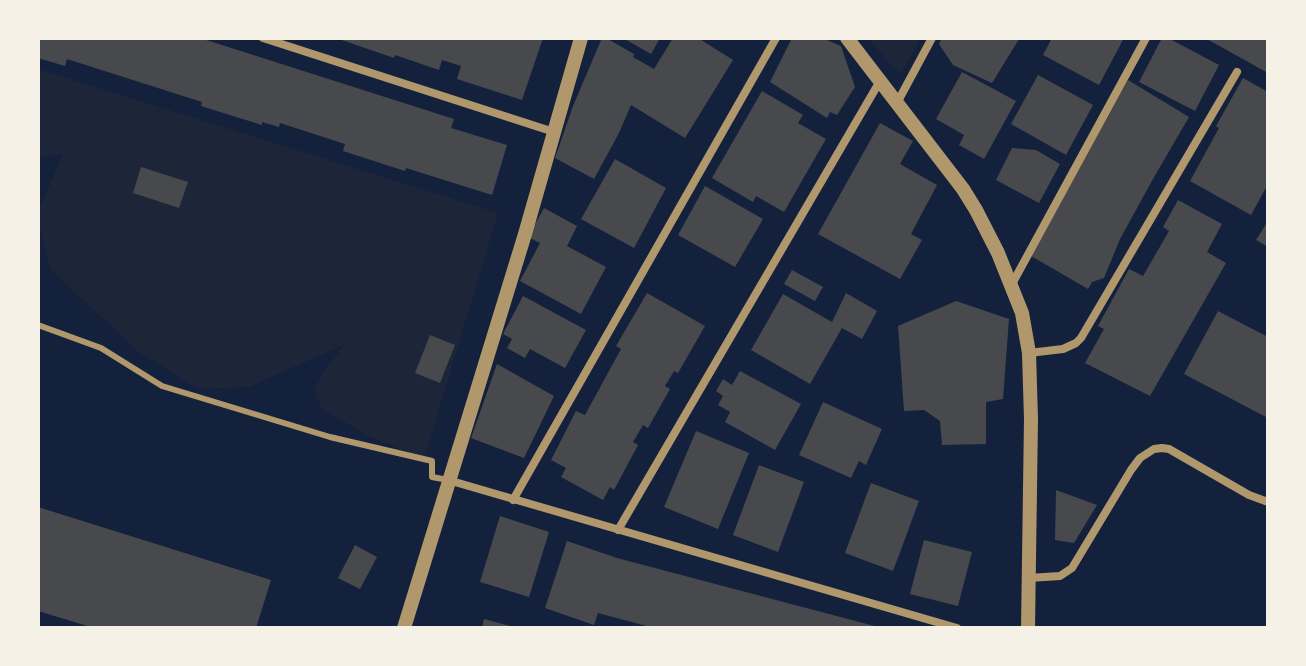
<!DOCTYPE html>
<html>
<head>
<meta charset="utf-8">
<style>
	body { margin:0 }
	#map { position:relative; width:1306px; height:666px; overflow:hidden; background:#14213d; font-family:Roboto,sans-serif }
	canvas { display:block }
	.frame { position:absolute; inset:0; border:40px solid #f6f1e7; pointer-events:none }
</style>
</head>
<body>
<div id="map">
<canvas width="1306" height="666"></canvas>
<div class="frame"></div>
</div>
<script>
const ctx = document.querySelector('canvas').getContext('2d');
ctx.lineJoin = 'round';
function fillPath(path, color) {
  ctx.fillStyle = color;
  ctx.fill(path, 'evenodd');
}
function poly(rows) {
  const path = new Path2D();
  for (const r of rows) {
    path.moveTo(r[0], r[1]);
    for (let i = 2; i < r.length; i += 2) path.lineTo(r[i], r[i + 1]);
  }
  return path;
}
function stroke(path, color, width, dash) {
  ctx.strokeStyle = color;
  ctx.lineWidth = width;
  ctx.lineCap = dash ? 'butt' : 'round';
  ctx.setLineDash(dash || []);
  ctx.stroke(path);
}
const green = poly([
	[868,38,921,38,900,75],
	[38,69,498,213,424,459,368,436,321,408,314,389,326,369,345,344,249,387,199,389,139,352,51,270,38,222,38,213,62,155,38,156]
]);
const building = poly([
	[38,38,200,38,454,119,451,128,507,145,492,195,406,168,405,171,343,151,345,144,280,123,279,127,262,122,262,125,201,106,202,102,67,59,65,66,38,58],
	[336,38,543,38,522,100,457,79,461,66,442,60,439,70,395,55,394,58],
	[602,38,606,38,634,54,633,57,654,69,673,38,698,38,733,60,685,138,631,105,619,133,594,179,555,158,573,106],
	[623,38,660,38,651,54],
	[792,38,822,38,841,46,855,87,837,115,830,112,827,118,770,82],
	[942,38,1017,38,1019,39,992,83,953,65,939,44],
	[1052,38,1124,38,1099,85,1043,55],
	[1162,38,1168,38,1219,65,1195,111,1139,82],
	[1205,38,1268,38,1268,73],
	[962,72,1016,101,984,159,959,145,964,135,936,119],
	[1038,75,1093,105,1066,155,1011,124],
	[1243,78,1268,92,1268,184,1251,215,1190,181,1219,128,1216,126],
	[1128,80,1189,117,1153,179,1120,239,1104,278,1092,282,1088,289,1031,256],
	[762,91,803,115,798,123,826,139,784,212,756,196,753,202,712,178],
	[880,123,913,141,900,164,937,185,911,234,922,240,900,279,818,234],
	[1012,148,1036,150,1060,164,1039,203,996,180],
	[615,159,666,188,634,248,581,219],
	[141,167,188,182,179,208,133,193],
	[705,186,763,219,735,267,678,235],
	[1178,200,1222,224,1207,252,1226,263,1150,396,1085,363,1104,329,1098,326,1129,269,1143,276,1169,231,1163,227],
	[544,208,577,226,567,246,606,267,581,314,520,281,540,243,528,237],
	[1268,221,1268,247,1256,240],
	[792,270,823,287,815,301,784,284],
	[647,293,705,326,678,373,674,371,665,386,670,389,648,428,643,425,633,442,638,445,614,490,610,487,603,500,561,477,566,468,551,460,576,411,585,415,621,349,616,346],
	[846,293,877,311,862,339,842,328,810,384,751,350,783,294,832,322],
	[523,296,586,330,565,368,530,349,525,358,507,348,512,339,503,334],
	[956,301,1009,319,1003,399,986,402,986,444,942,445,940,421,924,410,904,411,898,326],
	[1218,311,1268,337,1268,418,1184,374],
	[430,335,455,345,440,383,415,373],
	[497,364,554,396,524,458,471,438],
	[740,371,801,404,775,450,725,422,730,412,718,405,723,396,716,391,723,379,732,385],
	[823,402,882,429,866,465,859,461,851,478,799,455],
	[696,431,749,453,718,529,664,507],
	[759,465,804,482,778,552,733,535],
	[871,483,919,501,893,571,845,553],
	[1056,490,1097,505,1074,543,1055,540],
	[38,507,271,580,256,628,94,628,38,611],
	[500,516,549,532,529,597,480,582],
	[924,540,972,552,958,606,910,594],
	[567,541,617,558,882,628,654,628,598,613,594,625,545,608],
	[355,545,377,557,360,589,338,578],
	[484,619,514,627,514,628,482,628]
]);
const service = poly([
	[38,325,101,348,162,386,330,437,432,461,432,477,448,480]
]);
const minor = poly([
	[263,38,554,132],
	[897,103,932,38],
	[1012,284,1146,38],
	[1029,353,1063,349,1076,343,1081,338,1237,72],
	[448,480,957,628],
	[513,500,776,38],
	[618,530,880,81],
	[1029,578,1060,576,1072,568,1131,470,1140,458,1154,449,1162,448,1169,449,1249,495,1268,502]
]);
const tertiary = poly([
	[847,38,963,189,976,210,998,253,1022,313,1029,353,1031,419,1028,628],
	[404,628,525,234,581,38]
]);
fillPath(green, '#1d2539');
fillPath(building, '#48494c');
stroke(service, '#b1986c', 6);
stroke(minor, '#b1986c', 8);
stroke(tertiary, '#b1986c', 14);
</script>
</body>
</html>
